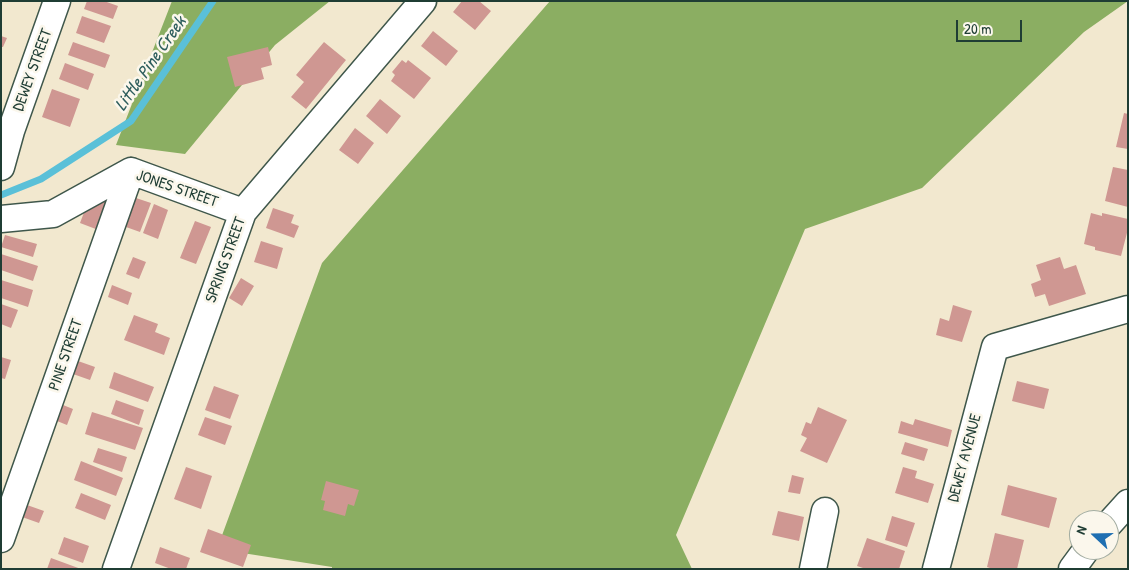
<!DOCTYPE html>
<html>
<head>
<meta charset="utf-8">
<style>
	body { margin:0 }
	#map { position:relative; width:1129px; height:570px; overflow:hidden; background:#f2e8cf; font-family:"Patrick Hand",sans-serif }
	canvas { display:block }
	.frame { position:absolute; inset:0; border:2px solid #1f3d34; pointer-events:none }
	.north { position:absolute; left:1069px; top:510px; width:50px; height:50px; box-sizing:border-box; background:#fbf7ec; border:1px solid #a3ada2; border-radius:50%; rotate:291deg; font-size:14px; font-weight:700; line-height:20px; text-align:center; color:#1f3d34 }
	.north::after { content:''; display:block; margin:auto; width:18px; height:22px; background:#1f6fb2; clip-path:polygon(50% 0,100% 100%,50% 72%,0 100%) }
	.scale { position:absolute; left:956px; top:20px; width:66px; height:22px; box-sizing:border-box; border:2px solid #1f3d34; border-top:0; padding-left:6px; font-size:15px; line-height:18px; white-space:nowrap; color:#1f3d34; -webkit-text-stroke:4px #fbf7ec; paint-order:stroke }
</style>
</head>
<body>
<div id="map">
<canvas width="1129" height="570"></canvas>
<div class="frame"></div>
<div class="north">N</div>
<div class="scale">20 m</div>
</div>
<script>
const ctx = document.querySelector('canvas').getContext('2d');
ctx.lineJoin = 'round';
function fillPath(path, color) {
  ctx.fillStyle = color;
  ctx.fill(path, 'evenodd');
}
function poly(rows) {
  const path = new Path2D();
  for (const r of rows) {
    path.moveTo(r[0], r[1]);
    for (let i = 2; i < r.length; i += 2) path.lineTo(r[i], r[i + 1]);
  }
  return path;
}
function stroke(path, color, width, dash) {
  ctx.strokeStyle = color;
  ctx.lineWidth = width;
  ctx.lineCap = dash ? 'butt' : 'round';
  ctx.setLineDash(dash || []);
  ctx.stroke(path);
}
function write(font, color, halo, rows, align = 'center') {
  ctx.font = font + ' "Patrick Hand",sans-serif';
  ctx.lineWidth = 5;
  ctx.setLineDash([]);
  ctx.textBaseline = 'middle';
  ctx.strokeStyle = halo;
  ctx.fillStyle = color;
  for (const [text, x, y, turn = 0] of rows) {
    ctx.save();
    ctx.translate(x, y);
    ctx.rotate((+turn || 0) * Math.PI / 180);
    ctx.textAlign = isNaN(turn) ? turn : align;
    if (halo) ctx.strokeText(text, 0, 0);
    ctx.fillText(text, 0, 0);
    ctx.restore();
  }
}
const forest = poly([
	[172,1,330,1,275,45,185,154,116,145],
	[550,1,1128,1,1084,32,922,188,805,229,676,535,692,569,332,569,332,567,217,549,322,263]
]);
const stream = poly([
	[1,195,41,179,131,121,213,1]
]);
const building = poly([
	[87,1,104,1,118,6,113,19,84,9],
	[462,1,479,1,491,11,475,30,453,12],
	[82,16,111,26,104,43,76,33],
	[433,31,458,51,446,66,421,46],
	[1,36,7,38,3,47,1,47],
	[73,42,110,55,105,68,68,55],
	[324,42,346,60,306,109,291,97,304,82,296,75],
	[268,47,272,65,261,68,264,79,235,87,227,57],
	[402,60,406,63,408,60,431,78,414,99,391,81,395,75,392,72],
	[65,63,94,74,88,90,59,79],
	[52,89,80,99,70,127,42,117],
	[380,99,401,116,387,134,366,116],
	[1124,113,1128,114,1128,149,1116,147],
	[355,128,374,143,358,164,339,150],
	[1113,167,1128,170,1128,207,1105,201],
	[136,198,151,203,140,232,126,227],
	[88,202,111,202,101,231,80,223],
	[154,204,168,210,158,239,143,233],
	[273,208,294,215,291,223,299,226,294,238,266,228],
	[1091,213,1102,216,1102,213,1128,219,1128,229,1121,256,1095,250,1095,247,1084,244],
	[195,221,211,227,196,264,180,258],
	[5,235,37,244,33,257,1,247],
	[261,241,283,248,277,269,254,262],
	[1,254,38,266,33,281,1,270],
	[133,257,146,262,139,279,126,274],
	[1060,257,1064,269,1076,265,1086,294,1049,306,1045,294,1035,297,1031,284,1041,280,1036,265],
	[241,278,254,286,242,306,229,298],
	[1,280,33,290,28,307,1,298],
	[112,285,132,293,128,305,108,297],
	[1,304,18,310,11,328,1,324],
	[953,305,972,311,962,342,936,335,940,318,949,321],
	[134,315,158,324,155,332,170,338,164,355,124,340],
	[1,357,11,360,5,379,1,378],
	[78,361,95,367,90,380,73,374],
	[114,372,154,387,148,402,109,388],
	[1017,381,1049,389,1044,409,1012,401],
	[214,386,239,395,230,419,205,410],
	[116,400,144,410,139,425,111,414],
	[58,403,73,409,67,425,52,419],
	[818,407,847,420,827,463,800,451,807,438,801,435,806,422,811,424],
	[92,412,143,428,135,450,85,434],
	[205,417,232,426,225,445,198,435],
	[915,419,952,430,948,447,898,433,901,421,913,425],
	[905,442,928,449,924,461,901,454],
	[98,448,127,457,122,472,93,462],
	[81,461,123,478,116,496,74,480],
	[186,467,212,476,201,509,174,499],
	[903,467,917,471,915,478,934,484,928,503,895,493],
	[792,475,804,478,800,494,788,492],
	[326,481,359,490,354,506,348,504,345,516,323,510,325,501,321,500],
	[1008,485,1057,498,1049,528,1001,515],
	[81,493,111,505,105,520,75,508],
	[27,505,44,511,39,523,22,517],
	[778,511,804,517,799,541,772,535],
	[892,516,915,523,907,547,885,540],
	[208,529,251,545,243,567,200,552],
	[995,533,1024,540,1017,569,993,569,987,567],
	[64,537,89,546,83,563,58,554],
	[867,538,905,551,899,569,866,569,857,566],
	[160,547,190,558,186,569,171,569,155,563],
	[51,558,81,569,47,569]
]);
const street = poly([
	[1,167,11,131,57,1],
	[1,219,53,214,131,171,243,212],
	[1109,524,1128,503],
	[1,539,131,171],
	[116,569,243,212,423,1],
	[813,569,825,511],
	[936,569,995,347,1128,309],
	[1072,569,1086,550]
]);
const streetNames = [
	["DEWEY STREET",33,70,-70],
	["JONES STREET",177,189,19],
	["SPRING STREET",226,260,-70],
	["PINE STREET",66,355,-71],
	["DEWEY AVENUE",965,458,-75]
];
const waterNames = [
	["Little Pine Creek",151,64,-55]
];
fillPath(forest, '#8bae62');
stroke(stream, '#5ac0d8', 7);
fillPath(building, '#cf9792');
stroke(street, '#3f574b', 29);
stroke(street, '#fff', 26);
write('16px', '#1f3d34', '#fbf7ec', streetNames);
write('italic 18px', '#2e5e5d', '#fbf7ec', waterNames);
</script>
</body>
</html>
